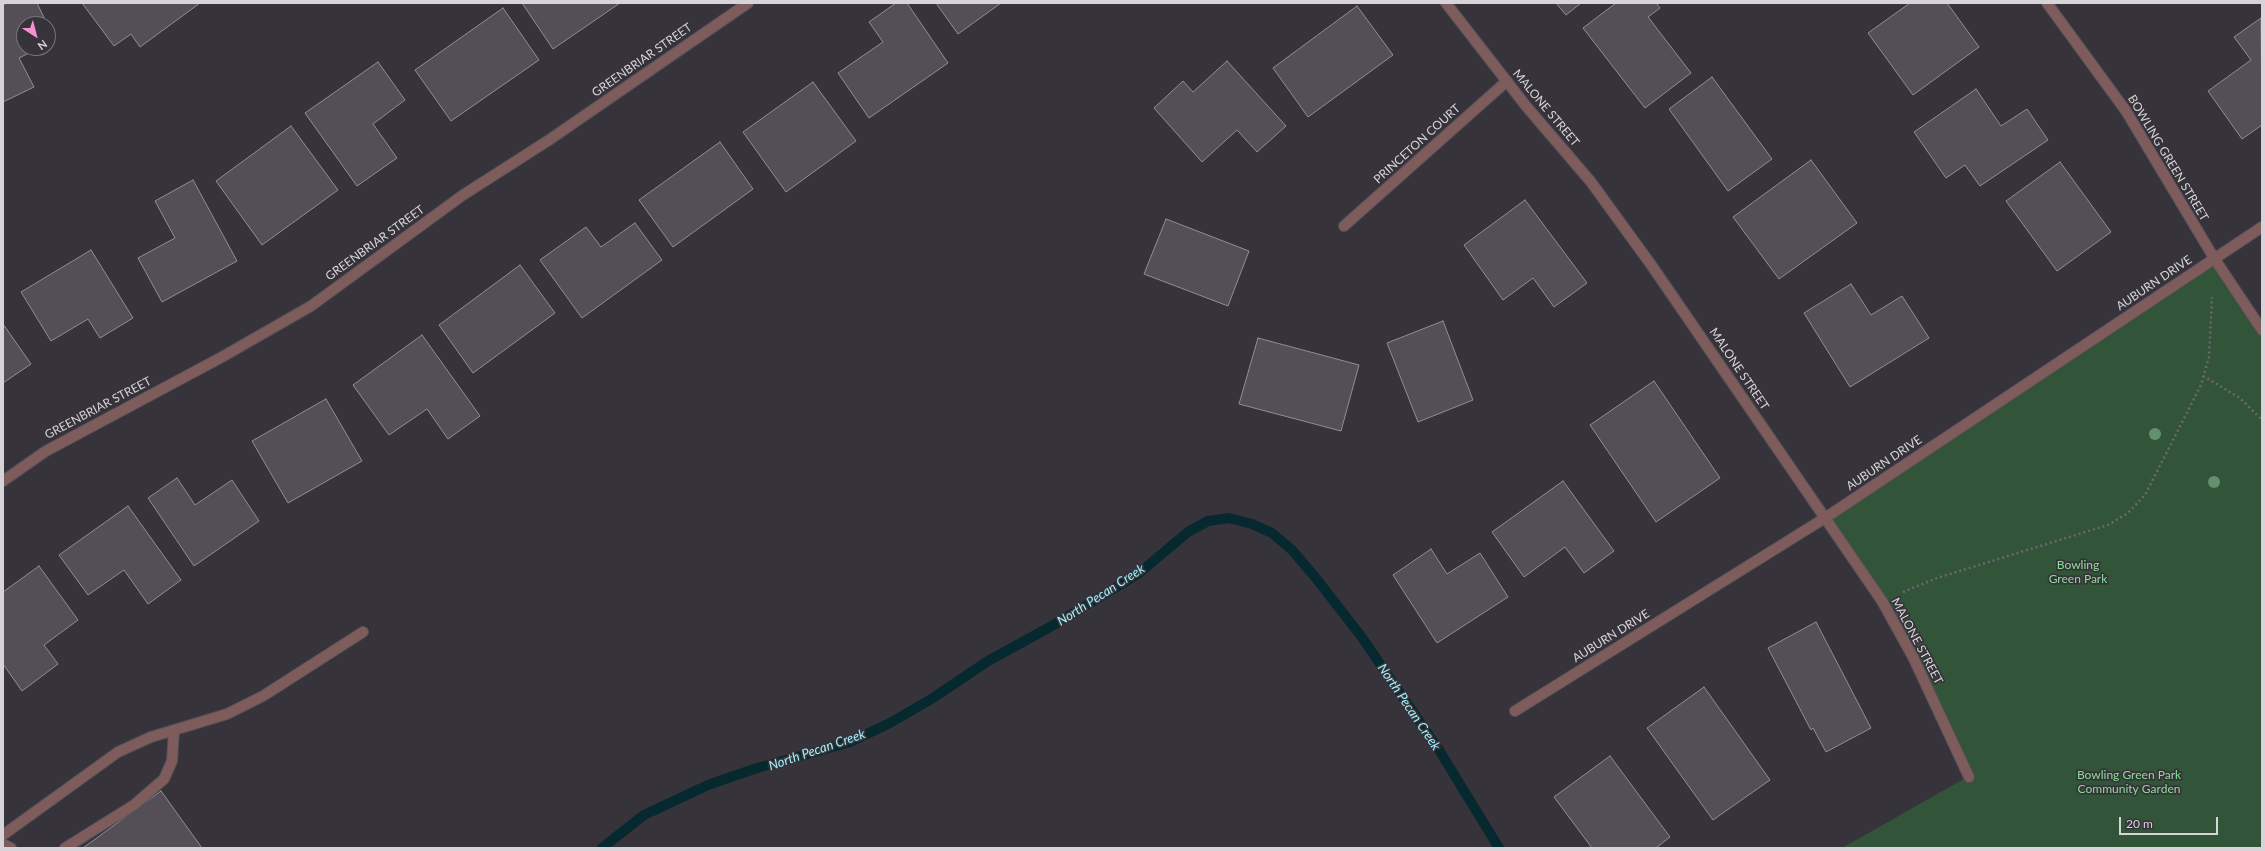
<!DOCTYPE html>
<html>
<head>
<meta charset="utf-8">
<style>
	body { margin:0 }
	#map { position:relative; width:2265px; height:851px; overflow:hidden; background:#37333a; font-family:Lato,sans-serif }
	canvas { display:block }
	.frame { position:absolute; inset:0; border:4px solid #d7d4d9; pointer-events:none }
	.north { position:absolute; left:16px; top:16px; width:40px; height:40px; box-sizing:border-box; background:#37333a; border:1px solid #77737a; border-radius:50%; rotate:144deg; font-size:11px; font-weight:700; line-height:16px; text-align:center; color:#d7d4d9 }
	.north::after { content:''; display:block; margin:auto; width:14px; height:18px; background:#f690d1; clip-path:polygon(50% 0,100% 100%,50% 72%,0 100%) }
	.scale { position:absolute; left:2119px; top:817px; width:99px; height:18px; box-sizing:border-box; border:2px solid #d7d4d9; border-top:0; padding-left:5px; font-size:12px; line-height:14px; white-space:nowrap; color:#d7d4d9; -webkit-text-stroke:3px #37333a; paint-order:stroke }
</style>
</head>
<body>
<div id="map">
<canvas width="2265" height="851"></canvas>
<div class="frame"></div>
<div class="north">N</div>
<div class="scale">20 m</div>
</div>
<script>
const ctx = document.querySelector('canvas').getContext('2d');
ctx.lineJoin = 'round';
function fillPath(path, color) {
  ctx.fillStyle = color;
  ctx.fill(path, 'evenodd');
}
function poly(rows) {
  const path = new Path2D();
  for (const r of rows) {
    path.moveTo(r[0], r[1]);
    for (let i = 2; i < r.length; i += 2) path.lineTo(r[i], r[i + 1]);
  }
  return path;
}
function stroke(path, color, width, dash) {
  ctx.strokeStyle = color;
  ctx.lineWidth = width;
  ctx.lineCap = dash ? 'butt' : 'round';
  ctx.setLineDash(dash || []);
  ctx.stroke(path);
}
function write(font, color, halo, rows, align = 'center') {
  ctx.font = font + ' Lato,sans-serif';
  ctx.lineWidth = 3.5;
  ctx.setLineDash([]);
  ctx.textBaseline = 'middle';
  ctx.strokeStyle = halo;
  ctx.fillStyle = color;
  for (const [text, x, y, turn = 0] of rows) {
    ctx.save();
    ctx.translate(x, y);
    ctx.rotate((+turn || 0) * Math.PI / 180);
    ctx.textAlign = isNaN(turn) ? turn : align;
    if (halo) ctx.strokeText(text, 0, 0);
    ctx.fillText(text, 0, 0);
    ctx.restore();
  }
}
const green = poly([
	[2214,258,2262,329,2262,848,1842,848,1969,776,1913,657,1825,518]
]);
const stream = poly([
	[602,848,644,815,708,785,754,769,850,742,890,723,933,698,988,661,1050,627,1138,574,1188,532,1208,521,1229,518,1252,524,1272,533,1292,550,1315,577,1361,636,1439,750,1499,848]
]);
const building = poly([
	[7,3,37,3,47,24,24,24,24,48,39,48,19,58,34,87,3,102,3,5,7,3],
	[82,3,200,3,140,47,131,34,114,46,82,3],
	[522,3,620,3,553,49,522,3],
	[896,3,907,3,948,63,869,118,838,73,883,42,869,22,896,3],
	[936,3,1001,3,958,34,936,3],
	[1556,3,1581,3,1566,15,1556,3],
	[1616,3,1656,3,1660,8,1648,17,1691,73,1645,108,1583,28,1616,3],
	[1910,3,1947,3,1979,47,1913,95,1868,33,1910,3],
	[1357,6,1393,55,1308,117,1273,68,1357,6],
	[503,8,539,60,451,121,415,70,503,8],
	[2261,18,2262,125,2242,139,2208,91,2251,60,2234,37,2261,18],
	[48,25,55,40,48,44,48,25],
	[1227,61,1286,126,1257,152,1237,130,1202,162,1154,108,1183,81,1193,92,1227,61],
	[378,62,405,100,373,124,397,158,357,186,305,113,378,62],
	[1712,77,1772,159,1728,191,1669,109,1712,77],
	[813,82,856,141,786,192,743,132,813,82],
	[1976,89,2001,126,2027,109,2048,140,1980,186,1965,165,1946,178,1914,132,1976,89],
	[291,126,338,190,262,245,216,181,291,126],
	[720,142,753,189,673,247,639,200,720,142],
	[1811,160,1857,223,1779,279,1733,217,1811,160],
	[2060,162,2111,232,2057,271,2006,201,2060,162],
	[193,180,237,261,162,302,138,258,175,238,155,201,193,180],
	[1525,200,1587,283,1554,307,1533,278,1503,300,1464,245,1525,200],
	[1166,219,1249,251,1228,306,1144,274,1166,219],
	[635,223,662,260,582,318,540,260,586,227,601,247,635,223],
	[91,250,133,318,100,338,88,319,51,341,21,292,91,250],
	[520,265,555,313,473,373,439,325,520,265],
	[1851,284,1871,315,1902,296,1929,338,1850,387,1804,313,1851,284],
	[1443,321,1473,400,1418,422,1387,343,1443,321],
	[3,324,31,364,3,383,3,324],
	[422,335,480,416,448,439,427,409,389,435,353,385,422,335],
	[1258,338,1359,365,1341,431,1239,404,1258,338],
	[1654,381,1720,478,1656,522,1590,425,1654,381],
	[326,399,362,461,288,503,252,441,326,399],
	[177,478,195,505,232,480,259,521,194,566,148,498,177,478],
	[1563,481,1614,551,1584,573,1565,547,1524,577,1492,532,1563,481],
	[128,506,181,580,148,604,124,570,88,595,59,555,128,506],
	[1431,549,1447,574,1480,553,1508,597,1437,643,1393,575,1431,549],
	[39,566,78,620,44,645,58,664,22,691,3,664,3,592,39,566],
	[1816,622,1871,728,1826,752,1813,728,1811,730,1768,648,1816,622],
	[1704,687,1770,780,1713,820,1647,728,1704,687],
	[1610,756,1670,837,1656,848,1592,848,1554,797,1610,756],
	[161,791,202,848,83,848,161,791]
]);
const path = poly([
	[2203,376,2240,398,2262,420],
	[1903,592,1937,578,2108,525,2128,513,2145,495,2201,385,2209,357,2212,297]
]);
const minor = poly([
	[1446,3,1526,106,1591,182,1652,266,1882,601,1913,657,1969,777],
	[2047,3,2126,111,2214,258,2262,330],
	[1344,226,1507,81],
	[3,481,46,451,222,357,311,306,463,195,549,140,748,3],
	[1515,711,1825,518,2262,227],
	[3,835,118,752,151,737,227,714,263,696,363,632],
	[3,844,11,848],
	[65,848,134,805,164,779,172,761,174,731]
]);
const trees = [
	[2155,434],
	[2214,482]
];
const streetNames = [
	["GREENBRIAR STREET",642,60,-35],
	["MALONE STREET",1546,108,50],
	["PRINCETON COURT",1417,144,-42],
	["BOWLING GREEN STREET",2168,158,59],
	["GREENBRIAR STREET",375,243,-36],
	["AUBURN DRIVE",2154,283,-34],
	["MALONE STREET",1739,369,56],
	["GREENBRIAR STREET",98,408,-28],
	["AUBURN DRIVE",1884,463,-34],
	["AUBURN DRIVE",1611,636,-32],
	["MALONE STREET",1917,641,62]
];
const parkNames = [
	["Bowling",2078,565],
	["Green Park",2078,579],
	["Bowling Green Park",2129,775],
	["Community Garden",2129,789]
];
const waterNames = [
	["North Pecan Creek",1101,595,-33],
	["North Pecan Creek",1409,707,56],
	["North Pecan Creek",817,750,-19]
];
fillPath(green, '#325438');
stroke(stream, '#05292e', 10);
fillPath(building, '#544f57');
stroke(building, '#938d96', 1);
stroke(minor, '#545057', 12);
stroke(path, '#6b686e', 2.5, [2, 3]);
stroke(minor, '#7f5c5c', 10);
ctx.fillStyle = '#64916d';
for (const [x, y] of trees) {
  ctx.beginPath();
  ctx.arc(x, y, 6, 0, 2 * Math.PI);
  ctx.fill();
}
write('12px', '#d7d4d9', '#37333a', streetNames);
write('12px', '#88de96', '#37333a', parkNames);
write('italic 13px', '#a2f0fe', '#37333a', waterNames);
</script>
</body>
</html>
